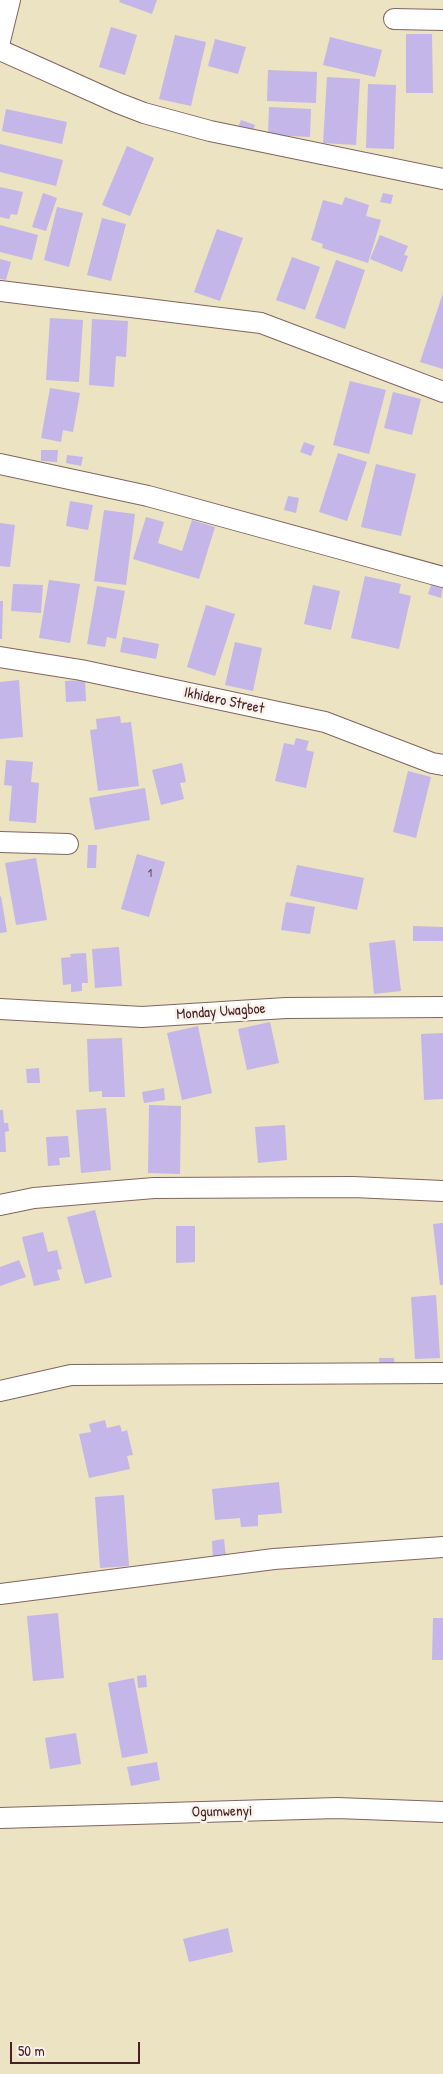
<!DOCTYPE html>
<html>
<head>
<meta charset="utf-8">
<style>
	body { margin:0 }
	#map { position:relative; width:443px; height:2074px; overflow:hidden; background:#ebe3c1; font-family:"Patrick Hand",sans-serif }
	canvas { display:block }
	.scale { position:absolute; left:10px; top:2042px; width:130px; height:22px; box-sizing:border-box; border:2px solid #4a1f2b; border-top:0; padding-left:6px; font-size:15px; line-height:18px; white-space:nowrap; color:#4a1f2b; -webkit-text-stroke:4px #f7f3e8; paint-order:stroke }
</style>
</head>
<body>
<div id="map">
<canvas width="443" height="2074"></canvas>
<div class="scale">50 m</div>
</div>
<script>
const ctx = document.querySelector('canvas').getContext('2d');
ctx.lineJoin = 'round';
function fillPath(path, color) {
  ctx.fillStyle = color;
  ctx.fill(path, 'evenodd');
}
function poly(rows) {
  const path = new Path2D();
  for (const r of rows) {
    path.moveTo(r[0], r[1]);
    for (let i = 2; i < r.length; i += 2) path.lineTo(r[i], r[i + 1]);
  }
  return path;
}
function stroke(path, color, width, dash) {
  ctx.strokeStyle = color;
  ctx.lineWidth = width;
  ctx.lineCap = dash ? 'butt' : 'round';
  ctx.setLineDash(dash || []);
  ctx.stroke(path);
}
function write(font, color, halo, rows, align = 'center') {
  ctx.font = font + ' "Patrick Hand",sans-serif';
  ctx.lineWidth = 5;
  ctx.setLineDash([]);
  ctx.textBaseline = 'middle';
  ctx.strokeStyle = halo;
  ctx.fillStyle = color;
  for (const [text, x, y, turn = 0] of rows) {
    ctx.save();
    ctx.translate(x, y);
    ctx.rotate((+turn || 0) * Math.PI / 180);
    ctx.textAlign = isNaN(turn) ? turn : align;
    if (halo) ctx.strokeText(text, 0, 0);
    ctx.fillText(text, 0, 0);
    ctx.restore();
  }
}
const building = poly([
	[120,0,157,0,152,14,119,2],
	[111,27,137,35,125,75,99,67],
	[406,34,432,34,433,93,406,93],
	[175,35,206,42,191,106,159,99],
	[330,37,382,50,375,77,323,65],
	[215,39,246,47,238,74,208,66],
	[268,70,317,72,316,103,267,101],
	[327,77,360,79,356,145,323,143],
	[368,84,396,85,394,149,366,148],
	[269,107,311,109,310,137,268,135],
	[6,109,67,122,62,144,2,131],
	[241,120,255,125,252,133,238,128],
	[0,144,63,160,56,186,0,172],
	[127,146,154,158,130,216,102,205],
	[0,187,23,192,17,215,11,214,9,219,0,217],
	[43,193,57,198,46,231,32,227],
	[383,193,393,195,391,204,380,202],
	[345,197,369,205,366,216,381,220,368,263,322,248,323,244,311,240,323,200,342,205],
	[57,207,83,213,69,267,44,260],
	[102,218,126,224,111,281,87,275],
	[0,225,38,235,32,260,0,252],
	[217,229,243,238,220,301,194,292],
	[380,235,408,246,404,255,408,256,402,272,370,259],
	[292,257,320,267,305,310,276,300],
	[0,259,11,262,6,280,0,279],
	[336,260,365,270,345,329,315,318],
	[443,293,443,369,420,362],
	[50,318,83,320,79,382,46,380],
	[92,319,128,321,126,357,116,356,114,387,89,385],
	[350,381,386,390,369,454,333,445],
	[50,388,80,393,73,432,63,430,61,442,41,438],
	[393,392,421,399,412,435,384,428],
	[304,442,315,446,311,456,300,452],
	[41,450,58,450,57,462,41,461],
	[338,453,367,462,347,521,319,512],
	[67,455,83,457,81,466,66,463],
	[376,464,416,474,401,536,361,527],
	[288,496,299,498,296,513,284,510],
	[70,501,93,505,88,530,66,526],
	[104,510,135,514,126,585,94,581],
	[146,517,164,522,158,543,182,551,192,520,215,527,199,579,133,559],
	[0,523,15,525,10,567,0,566],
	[365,576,401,584,399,593,411,596,399,649,351,638],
	[49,580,80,584,70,643,39,638],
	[432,582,443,585,441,598,428,594],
	[13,584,43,585,41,613,11,611],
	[313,585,340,591,331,630,304,624],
	[97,586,125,591,116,639,107,637,105,647,87,644],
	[0,601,3,601,2,639,0,639],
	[206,605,235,614,215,676,187,667],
	[123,637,159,644,156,659,120,652],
	[235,642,262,648,253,691,225,685],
	[19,680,23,737,0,739,0,682],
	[85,680,86,701,66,702,65,681],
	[120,716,121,723,131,722,139,786,98,791,90,730,97,729,96,719],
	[296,738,309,741,306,750,314,752,306,788,275,781,284,743,294,745],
	[6,760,33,762,31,782,39,783,36,823,9,821,12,786,4,785],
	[182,763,186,782,180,783,184,799,161,805,152,770],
	[408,771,431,777,416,838,393,832],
	[145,788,150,820,95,830,89,798],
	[88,845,97,845,96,868,87,868],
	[137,854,165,862,149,917,121,909],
	[36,858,47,920,16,925,5,863],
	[297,865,364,878,357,910,290,896],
	[1,896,7,932,0,933,0,897],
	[286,902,315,907,310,934,281,930],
	[413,926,443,927,443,941,413,941],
	[395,940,401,991,374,994,369,943],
	[119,947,122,986,95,988,92,949],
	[86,953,88,983,82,983,82,991,71,992,71,984,63,985,61,958,71,957,70,954],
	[270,1022,279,1063,247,1070,238,1029],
	[198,1026,212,1093,182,1100,167,1033],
	[443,1033,443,1099,424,1100,421,1034],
	[122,1038,125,1097,102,1097,102,1091,89,1092,87,1039],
	[39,1068,40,1083,27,1083,26,1069],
	[164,1088,165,1100,144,1103,142,1092],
	[149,1105,181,1106,180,1174,148,1173],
	[106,1108,111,1170,81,1173,76,1110],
	[0,1110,3,1110,4,1123,8,1123,9,1131,5,1132,6,1152,0,1152],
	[285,1125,287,1160,258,1163,255,1127],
	[68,1136,70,1157,59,1158,60,1165,48,1166,46,1137],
	[95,1210,112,1277,85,1284,67,1217],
	[443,1223,443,1285,440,1285,433,1224],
	[176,1226,195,1226,195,1262,176,1263],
	[43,1232,48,1252,57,1250,62,1269,57,1270,60,1280,34,1286,22,1237],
	[19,1260,26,1277,0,1286,0,1267],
	[436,1295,440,1358,415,1359,411,1297],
	[379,1358,394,1358,395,1369,380,1370],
	[105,1420,107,1428,120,1425,122,1432,127,1430,133,1455,127,1456,130,1469,89,1478,79,1434,91,1432,89,1424],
	[279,1482,282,1513,258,1515,258,1526,241,1527,240,1518,215,1520,212,1489],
	[124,1495,129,1566,100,1568,95,1497],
	[224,1539,226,1558,213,1559,212,1541],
	[58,1613,64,1678,33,1681,27,1616],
	[433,1618,443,1618,443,1660,432,1660],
	[146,1675,147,1687,138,1688,137,1676],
	[134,1678,148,1753,122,1758,108,1683],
	[76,1733,81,1764,50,1769,45,1738],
	[157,1762,160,1780,131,1786,127,1767],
	[228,1928,233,1952,189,1962,183,1939]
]);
const minor = poly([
	[394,19,443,20],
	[0,41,10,0],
	[0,50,118,103,144,113,210,131,443,179],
	[0,291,261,323,443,392],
	[0,464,148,496,443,577],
	[0,657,81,670,325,722,432,763,443,765],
	[0,842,68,844],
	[0,1009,142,1017,286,1008,443,1007],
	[0,1205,34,1198,154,1188,353,1187,443,1191],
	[0,1391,71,1375,443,1373],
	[0,1594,274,1559,443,1547],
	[0,1818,337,1808,443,1812]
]);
const numberNames = [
	["1",150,874]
];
const streetNames = [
	["Ikhidero Street",224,701,12],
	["Monday Uwagboe",221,1012,-4],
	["Ogumwenyi",222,1812,-1]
];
fillPath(building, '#c4b6e8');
stroke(minor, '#826460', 22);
stroke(minor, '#fff', 20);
write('12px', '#68455a', null, numberNames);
write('15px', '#4a1f2b', '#f7f3e8', streetNames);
</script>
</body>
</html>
